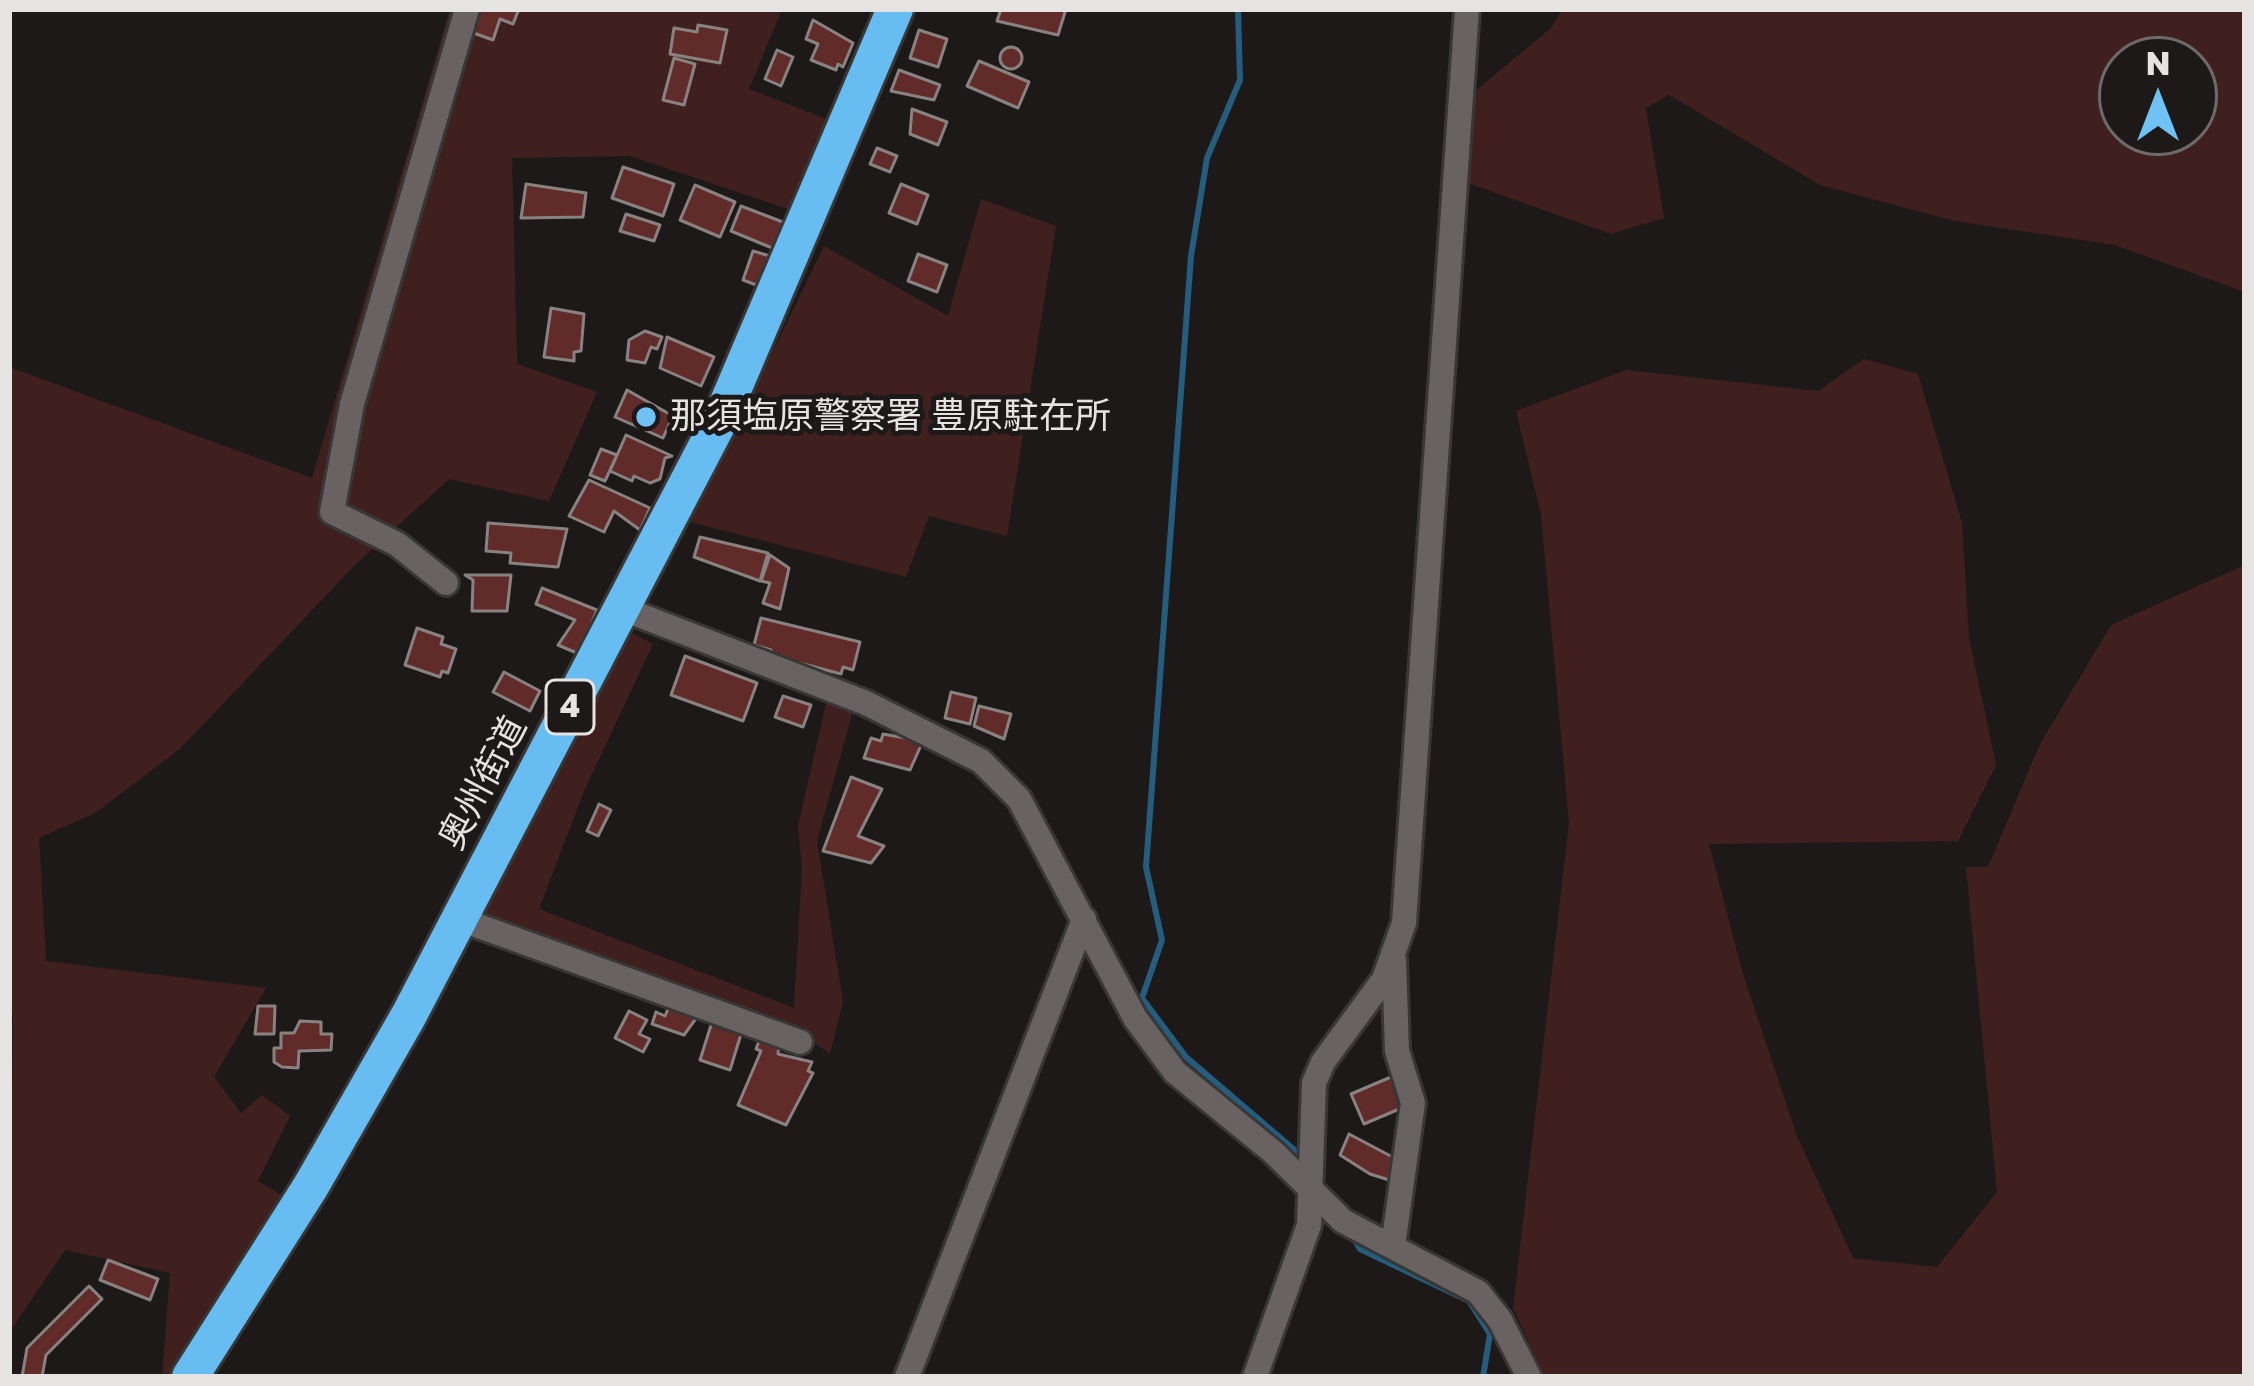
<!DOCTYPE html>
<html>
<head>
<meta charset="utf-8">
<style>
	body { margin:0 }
	#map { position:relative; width:2254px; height:1386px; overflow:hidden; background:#1e1919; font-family:"Golos Text",sans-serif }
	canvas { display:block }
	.frame { position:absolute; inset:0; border:12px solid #e6e3e3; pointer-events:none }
	.north { position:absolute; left:2098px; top:36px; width:120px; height:120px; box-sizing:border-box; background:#1e1919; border:3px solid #6e6a6a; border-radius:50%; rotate:0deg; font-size:33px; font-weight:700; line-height:48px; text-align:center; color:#e6e3e3 }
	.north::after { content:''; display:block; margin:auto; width:42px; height:54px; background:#70c1f4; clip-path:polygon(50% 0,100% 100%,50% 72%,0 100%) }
</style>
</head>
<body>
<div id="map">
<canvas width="2254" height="1386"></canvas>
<div class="frame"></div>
<div class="north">N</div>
</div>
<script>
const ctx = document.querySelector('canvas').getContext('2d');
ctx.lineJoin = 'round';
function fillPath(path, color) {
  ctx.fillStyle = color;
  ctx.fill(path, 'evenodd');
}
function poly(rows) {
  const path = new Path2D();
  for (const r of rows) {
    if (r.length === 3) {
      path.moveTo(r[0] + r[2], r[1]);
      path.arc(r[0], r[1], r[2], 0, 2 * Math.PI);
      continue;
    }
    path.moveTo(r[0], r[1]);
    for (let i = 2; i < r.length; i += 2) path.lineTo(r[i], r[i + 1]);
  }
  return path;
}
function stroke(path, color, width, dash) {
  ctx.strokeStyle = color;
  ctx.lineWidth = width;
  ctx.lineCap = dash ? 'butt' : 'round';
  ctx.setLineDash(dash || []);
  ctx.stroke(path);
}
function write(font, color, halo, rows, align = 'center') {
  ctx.font = font + ' "Golos Text","Noto Sans JP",sans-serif';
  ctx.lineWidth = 10;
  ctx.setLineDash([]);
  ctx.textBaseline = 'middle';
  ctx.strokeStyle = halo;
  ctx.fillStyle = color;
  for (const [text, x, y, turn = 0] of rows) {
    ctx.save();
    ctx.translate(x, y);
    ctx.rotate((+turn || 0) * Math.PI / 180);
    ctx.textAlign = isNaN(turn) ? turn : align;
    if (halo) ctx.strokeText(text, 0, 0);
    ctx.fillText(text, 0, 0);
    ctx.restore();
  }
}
const green = poly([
	[450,9,782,9,749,89,829,120,800,213,630,156,512,158,517,364,597,392,549,501,449,479,354,566,180,749,95,813,39,838,46,961,266,988,214,1077,241,1113,262,1095,290,1116,258,1181,283,1196,170,1377,162,1377,170,1273,65,1250,9,1333,13,1015,9,1011,9,367,312,478],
	[1563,9,2245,9,2245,292,2115,245,1955,221,1820,185,1669,95,1646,108,1664,218,1611,234,1468,183,1469,96,1550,29],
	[2122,60,2194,60,2194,132,2122,132],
	[981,199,1056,226,1007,536,929,516,906,577,690,522,824,246,948,316],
	[1864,359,1918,374,1962,523,1969,638,1996,765,1958,841,1709,844,1742,971,1797,1136,1853,1258,1937,1267,1997,1192,1966,867,1988,867,2040,744,2111,625,2245,565,2245,1377,1545,1377,1513,1308,1569,823,1541,515,1516,411,1626,370,1818,391],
	[624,629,653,644,584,791,539,909,794,1008,802,868,798,826,827,699,854,707,817,841,843,1002,830,1054,811,1040,478,926]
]);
const stream = poly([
	[1238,9,1240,80,1207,158,1191,256,1146,867,1162,940,1142,998,1186,1057,1298,1153],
	[1354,1239,1360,1249,1469,1301,1490,1334,1483,1377]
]);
const building = poly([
	[480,9,519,9,513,24,500,19,493,40,471,32,480,9],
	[1001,9,1066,9,1058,35,997,21,1001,9],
	[813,20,853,43,843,67,838,64,836,70,811,60,818,44,806,39,813,20],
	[698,25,727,30,720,63,670,54,674,28,697,32,698,25],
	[919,30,947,39,938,67,910,58,919,30],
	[1011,58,11],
	[777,50,793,57,781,86,765,79,777,50],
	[674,58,695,64,684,105,663,100,674,58],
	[979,61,1029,82,1018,108,967,86,979,61],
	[899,70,940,85,934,100,891,91,899,70],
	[912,109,947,122,938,145,910,134,912,109],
	[877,148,897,156,890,172,870,164,877,148],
	[623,167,674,184,663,216,612,198,623,167],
	[526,184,586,193,583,217,521,218,526,184],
	[901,184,928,195,917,224,889,213,901,184],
	[695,185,735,202,720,237,680,220,695,185],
	[741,206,788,224,777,250,731,231,741,206],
	[626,214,660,225,654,241,620,231,626,214],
	[753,251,770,256,759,286,743,280,753,251],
	[918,254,947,265,937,292,908,281,918,254],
	[551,308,584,314,581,351,574,352,574,361,544,357,551,308],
	[645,331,662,337,657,349,651,347,645,363,627,360,629,340,645,331],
	[667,337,714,357,701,386,660,368,667,337],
	[627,390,673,416,663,438,615,417,627,390],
	[626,435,672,456,665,458,660,479,650,483,634,476,632,481,610,471,626,435],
	[601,449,617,455,605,481,590,475,601,449],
	[589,480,650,508,640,530,614,511,604,532,569,516,589,480],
	[488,523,567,529,558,567,510,563,511,553,486,551,488,523],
	[700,537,768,553,760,581,694,557,700,537],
	[770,555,789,568,780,609,763,603,770,583,761,581,770,555],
	[465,575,511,575,507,611,472,611,473,580,465,575],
	[542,588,597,610,579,654,558,645,575,620,536,604,542,588],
	[761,618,860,642,853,670,843,667,841,674,770,655,771,650,754,645,761,618],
	[417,628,443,637,441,644,456,649,448,673,442,671,440,677,405,665,417,628],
	[685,656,757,683,743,721,671,695,685,656],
	[504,672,540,691,530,711,493,692,504,672],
	[951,692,976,698,970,724,945,718,951,692],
	[783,696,811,705,803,727,775,717,783,696],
	[979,706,1011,714,1004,739,974,726,979,706],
	[883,734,923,741,910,770,864,758,871,738,881,741,883,734],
	[851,777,882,789,858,836,884,846,871,863,823,851,851,777],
	[599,804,611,810,598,836,587,831,599,804],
	[671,1002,700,1013,684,1035,652,1024,656,1012,665,1016,671,1002],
	[258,1006,275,1006,274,1034,255,1034,258,1006],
	[629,1011,647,1020,639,1034,650,1039,643,1052,615,1038,629,1011],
	[300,1021,321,1022,321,1034,332,1034,331,1050,299,1051,298,1068,282,1067,274,1062,274,1048,281,1048,281,1033,294,1033,300,1021],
	[712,1022,742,1031,730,1070,700,1060,712,1022],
	[761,1036,779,1044,778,1054,812,1062,808,1071,813,1073,786,1125,738,1105,761,1051,756,1049,761,1036],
	[1391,1077,1404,1107,1364,1124,1351,1094,1391,1077],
	[1349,1134,1402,1162,1399,1177,1390,1174,1389,1180,1370,1174,1340,1155,1349,1134],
	[108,1260,158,1279,150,1300,100,1280,108,1260],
	[89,1286,102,1299,46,1355,42,1377,22,1377,27,1348,89,1286]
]);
const minor = poly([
	[446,583,397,544,332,512,352,404,467,9],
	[621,608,866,703,981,761,1019,799,1135,1018,1175,1072,1273,1152,1343,1221,1478,1292,1500,1320,1529,1377],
	[459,919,800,1042],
	[1393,1246,1413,1103,1397,1051,1394,960],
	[907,1377,1084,919],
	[1255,1377,1309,1225,1314,1083,1323,1062,1384,979,1404,923,1467,9]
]);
const highway = poly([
	[190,1377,311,1186,409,1015,722,416,895,9]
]);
const markers = [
	[646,417,12,"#70c1f4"]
];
const shields = [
	[570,707,48]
];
const shieldNames = [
	["4",570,707]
];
const poiNames = [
	["那須塩原警察署 豊原駐在所",670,417]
];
const streetNames = [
	["奥州街道",483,783,-62]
];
fillPath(green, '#40201f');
stroke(stream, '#255d7e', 6);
fillPath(building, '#612b29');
stroke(building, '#888281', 3);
stroke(minor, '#393636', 30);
stroke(highway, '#393636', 42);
stroke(minor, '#686262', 24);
stroke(highway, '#67bdf1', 36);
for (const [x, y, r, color] of markers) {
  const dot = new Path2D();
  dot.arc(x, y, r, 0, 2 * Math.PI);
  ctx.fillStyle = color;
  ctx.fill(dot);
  stroke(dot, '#1e1919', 4.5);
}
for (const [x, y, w] of shields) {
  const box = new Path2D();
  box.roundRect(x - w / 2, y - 27, w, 54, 9);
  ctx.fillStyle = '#1e1919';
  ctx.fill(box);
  stroke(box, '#e6e3e3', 3);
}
write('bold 33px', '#e6e3e3', null, shieldNames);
write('36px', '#e6e3e3', '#1e1919', poiNames, 'left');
write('36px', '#e6e3e3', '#1e1919', streetNames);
</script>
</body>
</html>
